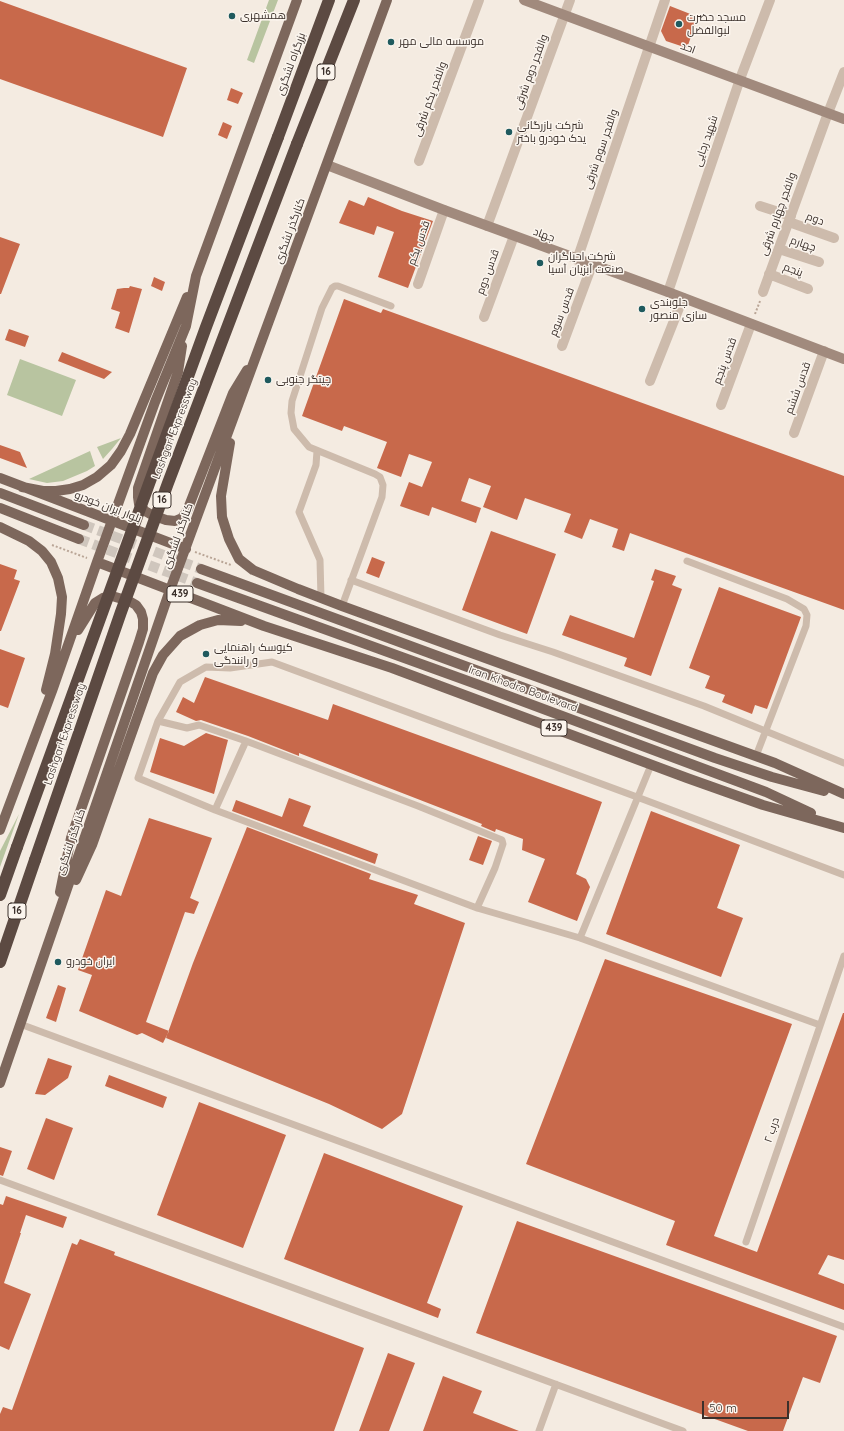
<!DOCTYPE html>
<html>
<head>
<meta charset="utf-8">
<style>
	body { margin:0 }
	#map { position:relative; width:844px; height:1431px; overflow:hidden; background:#f4ebe1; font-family:Quicksand,sans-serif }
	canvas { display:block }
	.scale { position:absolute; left:702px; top:1401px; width:87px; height:18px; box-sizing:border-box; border:2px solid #3b302b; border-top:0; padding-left:5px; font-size:12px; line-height:14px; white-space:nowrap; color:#3b302b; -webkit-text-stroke:3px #fbf5ee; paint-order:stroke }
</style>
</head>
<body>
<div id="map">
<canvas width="844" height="1431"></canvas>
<div class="scale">50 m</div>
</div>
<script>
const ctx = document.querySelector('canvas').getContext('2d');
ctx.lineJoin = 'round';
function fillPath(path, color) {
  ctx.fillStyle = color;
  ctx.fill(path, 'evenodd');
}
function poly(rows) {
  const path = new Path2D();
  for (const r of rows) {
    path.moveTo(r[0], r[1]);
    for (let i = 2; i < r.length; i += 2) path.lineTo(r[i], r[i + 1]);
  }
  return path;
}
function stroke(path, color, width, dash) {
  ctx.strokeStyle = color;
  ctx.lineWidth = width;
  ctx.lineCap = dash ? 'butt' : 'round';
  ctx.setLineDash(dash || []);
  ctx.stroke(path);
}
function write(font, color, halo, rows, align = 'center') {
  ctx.font = font + ' Quicksand,Cairo,sans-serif';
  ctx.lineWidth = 3;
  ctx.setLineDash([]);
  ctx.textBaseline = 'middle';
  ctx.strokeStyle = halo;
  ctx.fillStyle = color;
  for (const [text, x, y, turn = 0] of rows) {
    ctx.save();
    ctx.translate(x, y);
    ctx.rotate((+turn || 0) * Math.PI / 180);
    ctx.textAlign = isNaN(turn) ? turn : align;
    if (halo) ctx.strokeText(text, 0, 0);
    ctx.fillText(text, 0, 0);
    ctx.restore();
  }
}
const green = poly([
	[269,0,278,0,254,63,247,60],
	[20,359,76,380,62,416,7,395],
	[121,438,112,449,103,459,97,447],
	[90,451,95,466,87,471,63,481,47,483,29,479],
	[19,814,0,867,0,851]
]);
const building = poly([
	[0,1,187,68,163,137,0,79],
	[670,6,698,17,687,48,666,41,661,31],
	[231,88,243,93,238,104,227,100],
	[223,122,232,126,227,139,218,135],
	[368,197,402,211,433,221,408,288,378,277,394,232,377,226,374,235,339,223,349,200,364,206],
	[0,237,20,244,1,294,0,294],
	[154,277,165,282,162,291,151,286],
	[130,286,142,289,129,333,115,328,120,312,111,309,117,289,124,288,129,288],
	[344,299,381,313,383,309,844,476,844,610,630,533,624,551,612,547,618,529,590,519,582,539,564,532,571,514,525,498,517,520,483,507,491,486,469,478,461,501,481,508,476,523,432,507,429,516,400,506,409,482,422,487,432,462,409,454,401,477,377,468,387,442,344,426,342,431,302,416],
	[9,329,29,336,25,347,5,340],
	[62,352,112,372,104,379,58,361],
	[0,445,20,452,27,468,0,458],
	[491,531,556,554,527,634,462,610],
	[372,557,385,562,379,578,366,573],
	[0,564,17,570,14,579,20,581,1,631,0,631],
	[655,569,676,576,672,585,682,589,651,676,624,666,627,658,562,635,570,615,634,638,654,581,651,580],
	[719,587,801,617,767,709,755,705,752,714,722,702,725,695,705,688,710,676,689,668],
	[0,649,25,658,8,708,0,705],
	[205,677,328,720,333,704,602,802,576,874,586,879,590,887,577,921,528,902,545,859,522,850,523,839,496,829,495,832,481,826,482,824,299,753,299,756,248,736,201,720,196,721,176,712,183,697,194,703],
	[206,733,228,740,214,794,150,772,160,738,184,746],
	[289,798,311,806,303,826,378,854,375,864,232,811,236,800,282,817],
	[651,811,740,845,717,908,743,918,721,977,606,934],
	[149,818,212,838,190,898,199,902,194,914,185,912,146,1022,169,1031,163,1043,142,1033,137,1035,79,1011,92,975,78,970,106,890,121,896],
	[247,827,371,874,369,879,418,895,414,904,465,923,402,1114,382,1129,329,1104,166,1038,193,963],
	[478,836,492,841,483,865,469,860],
	[605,959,792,1024,714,1236,757,1252,843,1013,844,1013,844,1260,828,1255,818,1274,844,1284,844,1310,666,1245,675,1221,526,1164],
	[58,985,66,988,56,1022,46,1018],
	[48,1058,72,1066,68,1078,45,1095,35,1094],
	[109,1075,167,1097,163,1108,105,1086],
	[199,1102,286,1135,243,1248,157,1215],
	[46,1118,73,1128,54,1180,27,1169],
	[0,1147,12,1151,3,1176,0,1175],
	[324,1153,463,1206,427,1303,441,1309,438,1318,284,1259],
	[6,1196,67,1217,63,1228,26,1215,20,1233,21,1233,4,1283,31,1294,9,1350,0,1346,0,1204,3,1205],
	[517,1221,837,1336,820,1383,803,1377,783,1431,748,1431,476,1333],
	[80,1239,115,1252,114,1255,364,1348,334,1431,0,1431,0,1414,3,1407,12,1410,72,1243,77,1245],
	[388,1353,415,1363,389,1431,359,1431],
	[443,1376,482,1391,473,1413,519,1431,423,1431]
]);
const primaryTunnel = poly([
	[84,525,201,569],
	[79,539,197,583]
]);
const path = poly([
	[755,314,760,301],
	[52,545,87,558],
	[195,552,231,565]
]);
const lane = poly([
	[317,451,316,465,299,512,320,560,321,598],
	[687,561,787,599,804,609,807,615,806,626,756,756],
	[351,580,500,635,553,652,704,706,844,763],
	[342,606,382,497,383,485,380,477,375,474,309,447,294,429,291,413,292,401,322,308,332,288,335,286,338,286,391,306],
	[158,721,187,728,199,725,246,741,418,806,502,840,503,844,495,868,477,908],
	[215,810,246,741],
	[580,938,651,765],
	[20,1024,844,1327],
	[820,1025,580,938,477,908,215,810,138,778,158,721,180,682,206,667,230,668,272,662,637,797,844,875],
	[0,1180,683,1431],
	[746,1242,844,956],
	[539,1431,556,1384]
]);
const street = poly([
	[419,161,479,0],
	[760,206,791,216],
	[789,222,834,238],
	[487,226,570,0],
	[779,249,819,262],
	[577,260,665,0],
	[769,274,808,289],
	[418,284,444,210],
	[668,292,740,79,770,0],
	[763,292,828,113,844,72],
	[484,317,514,236],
	[562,346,592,265],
	[650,381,683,298],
	[721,405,751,324],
	[794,433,824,351]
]);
const secondary = poly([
	[524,0,844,119],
	[327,165,444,210,668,292,844,359]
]);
const primary = poly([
	[182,346,178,372,138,488,138,497,139,504,145,511,152,515,166,520,175,521,182,518,187,511,233,393,247,370],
	[230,443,221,496,222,517,229,539,239,559,253,570,298,589,342,606,775,763,844,794],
	[0,478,186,549],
	[22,487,43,491,56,491,70,489,83,485,97,477,111,465,121,451,130,434,187,297],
	[0,493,84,525],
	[0,508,79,539],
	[0,527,29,541,42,551,51,562,58,578,62,597,61,614,55,654,46,690],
	[97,562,264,626,392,668,687,778,763,805,844,828],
	[201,569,715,758,772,777,824,791],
	[197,583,479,685,766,792,811,813],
	[0,830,52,691,97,562,155,402,186,326,196,276,297,0],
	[76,880,92,845,153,673,163,655,180,636,200,625,218,620,241,621],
	[60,892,71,838,139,642,143,629,143,619,141,612,136,605,129,601,112,596,103,598,95,603,78,630],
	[0,1083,170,590,387,0]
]);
const highway = poly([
	[278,137,329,0],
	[297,144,354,0],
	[0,895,17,847],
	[0,962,35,860]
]);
const highwayBridge = poly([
	[17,847,206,327,278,137],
	[35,860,121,612,168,483,297,144]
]);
const markers = [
	[232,16,4,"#1f5a5e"],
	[679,24,4,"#1f5a5e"],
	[391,42,4,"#1f5a5e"],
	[509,132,4,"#1f5a5e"],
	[540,263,4,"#1f5a5e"],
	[642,309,4,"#1f5a5e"],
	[268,380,4,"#1f5a5e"],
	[206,654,4,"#1f5a5e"],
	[58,962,4,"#1f5a5e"]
];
const shields = [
	[326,72,18],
	[162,500,18],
	[180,594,26],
	[554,728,26],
	[17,911,18]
];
const shieldNames = [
	["16",326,72],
	["16",162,500],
	["439",180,594],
	["439",554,728],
	["16",17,911]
];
const poiNames = [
	["همشهری",240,16],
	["مسجد حضرت",687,18],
	["لبوالفضل",687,31],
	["موسسه مالی مهر",399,42],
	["شرکت بازرگانی",517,126],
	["یدک خودرو باختر",517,139],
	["شرکت احیاگران",548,257],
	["صنعت آبزیان آسیا",548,270],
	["جلوبندی",650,303],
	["سازی منصور",650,316],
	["چیتگر جنوبی",276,380],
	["کیوسک راهنمایی",214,648],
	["و رانندگی",214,661],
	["ایران خودرو",66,962]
];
const streetNames = [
	["احد",688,48,20],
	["بزرگراه لشگری",291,64,-70],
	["والفجر دوم شرقی",531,72,-70],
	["والفجر یکم شرقی",430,99,-70],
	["شهید رجایی",706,141,-71],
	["والفجر سوم شرقی",601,149,-71],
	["والفجر چهارم شرقی",778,214,-70],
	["دوم",815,219,20],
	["کنارگذر لشگری",290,231,-70],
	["جهاد",544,235,20],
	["قدس یکم",419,243,-71],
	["چهارم",803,244,18],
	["پنجم",793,270,21],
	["قدس دوم",488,272,-70],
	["قدس سوم",562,312,-69],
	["قدس پنجم",725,361,-70],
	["قدس ششم",798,388,-70],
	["Lashgari Expressway",175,429,-69],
	["بلوار ایران خودرو",108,507,21],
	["کنارگذر لشگری",178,536,-70],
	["Iran Khodro Boulevard",523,689,20],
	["Lashgari Expressway",65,734,-71],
	["کنارگذر لشگری",71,842,-71],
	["درب ۲",772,1130,-71]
];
fillPath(green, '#b8c4a0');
fillPath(building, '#c8694b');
stroke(primaryTunnel, '#cfc6bd', 10, [10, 5]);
stroke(path, '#b9a596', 2, [2, 2]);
stroke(lane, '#cdbbac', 7);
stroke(street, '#cdbbac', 10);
stroke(secondary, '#a18a7d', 10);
stroke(primary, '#7d675c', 10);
stroke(highway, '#5c4a42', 12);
stroke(highwayBridge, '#5c4a42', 12);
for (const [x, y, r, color] of markers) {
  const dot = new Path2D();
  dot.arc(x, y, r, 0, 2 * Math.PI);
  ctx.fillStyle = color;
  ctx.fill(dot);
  stroke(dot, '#fbf5ee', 1.5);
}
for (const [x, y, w] of shields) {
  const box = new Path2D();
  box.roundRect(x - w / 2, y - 8, w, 16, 3);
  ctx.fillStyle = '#fbf5ee';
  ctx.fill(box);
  stroke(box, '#3b302b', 1);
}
write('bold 10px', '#3b302b', null, shieldNames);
write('11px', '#3b302b', '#fbf5ee', poiNames, 'left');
write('11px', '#3b302b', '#fbf5ee', streetNames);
</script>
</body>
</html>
